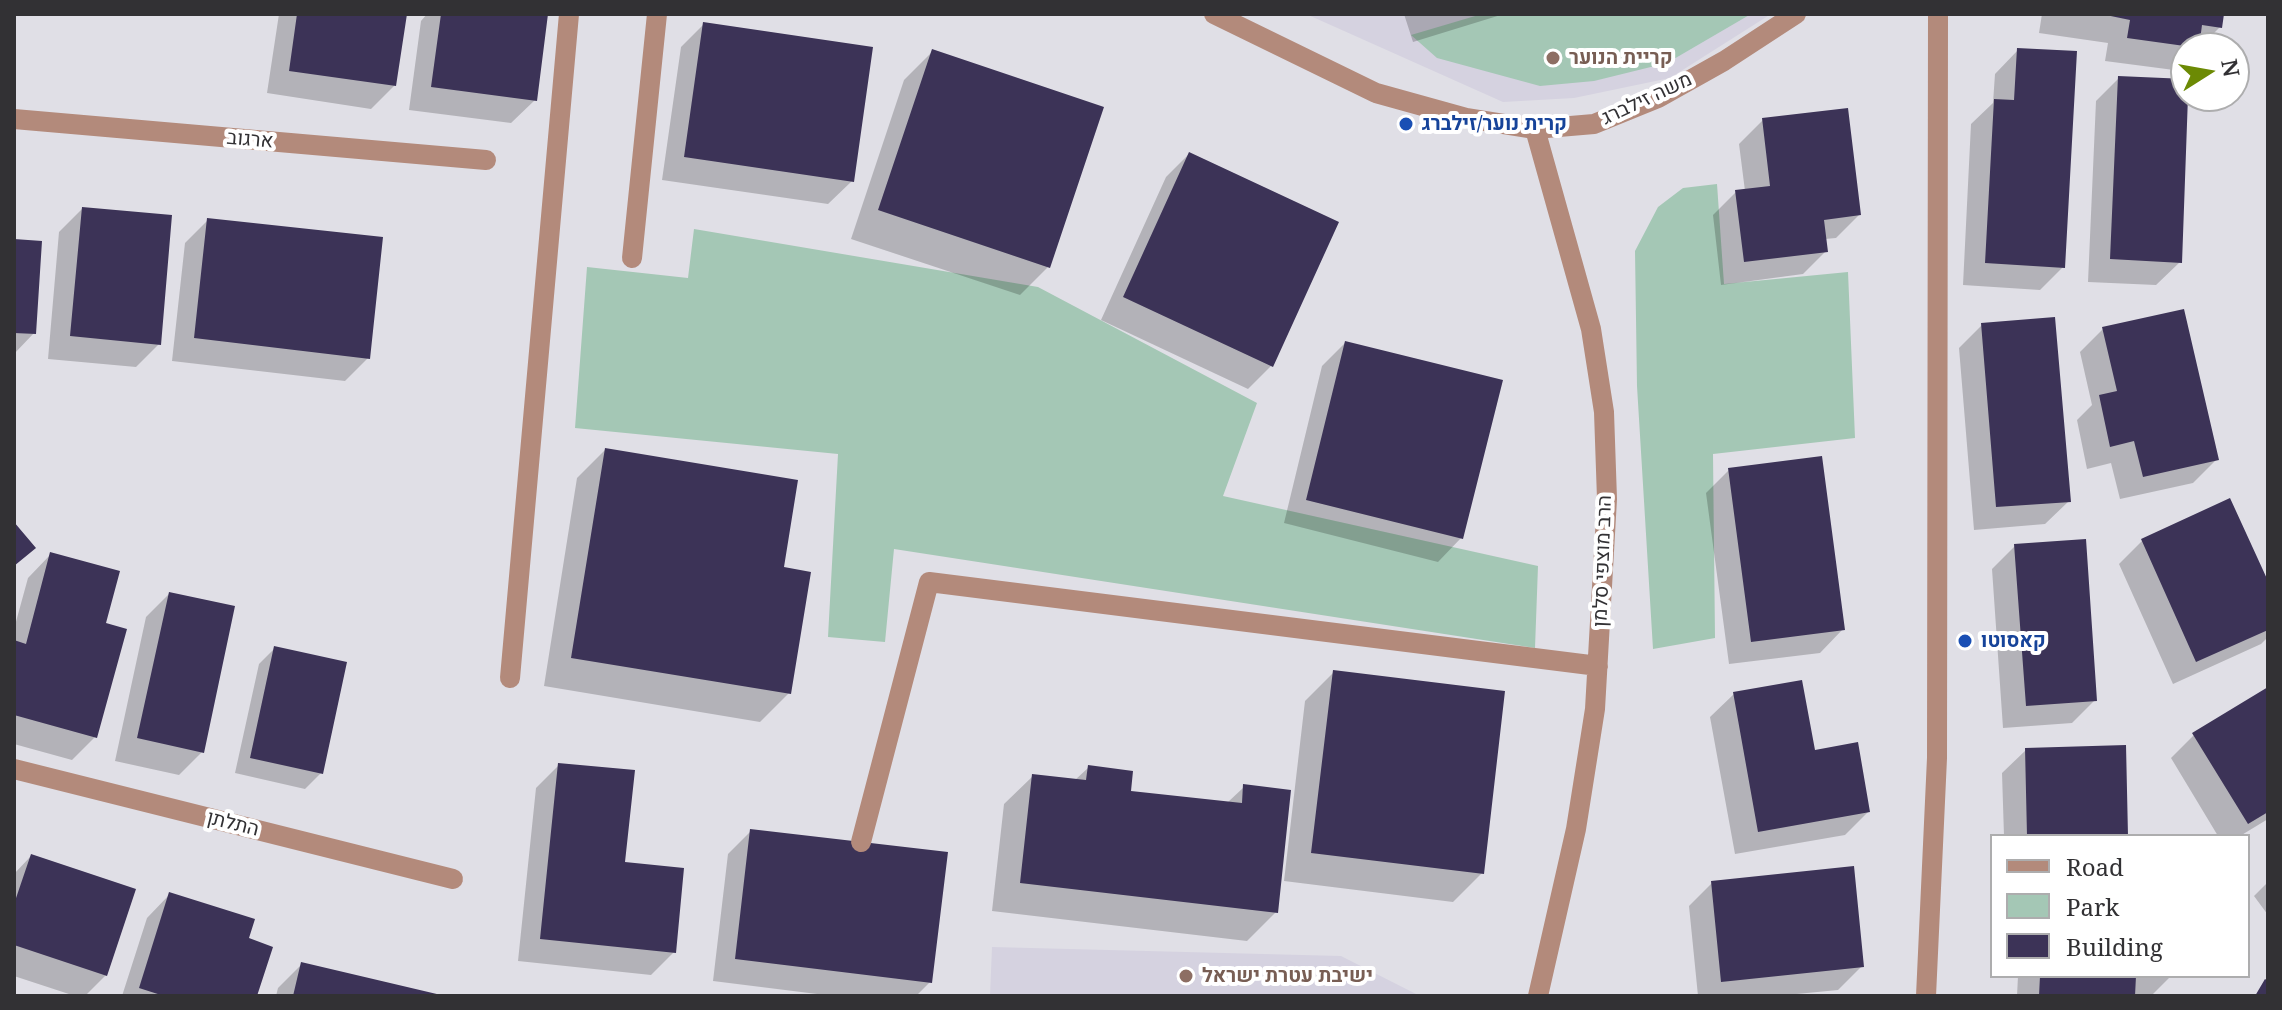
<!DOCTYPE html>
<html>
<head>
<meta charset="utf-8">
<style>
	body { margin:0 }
	#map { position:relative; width:2282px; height:1010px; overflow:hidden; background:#e0dfe6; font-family:"Noto Serif",serif }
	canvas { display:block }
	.frame { position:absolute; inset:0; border:16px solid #323134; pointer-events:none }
	.legend { position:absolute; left:1990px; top:834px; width:260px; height:144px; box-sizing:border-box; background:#fff; border:2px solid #adadae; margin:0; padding:10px 14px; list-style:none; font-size:24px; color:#323134 }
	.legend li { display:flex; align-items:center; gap:16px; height:40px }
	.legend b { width:40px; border:2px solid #adadae }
	.north { position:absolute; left:2170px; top:32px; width:80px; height:80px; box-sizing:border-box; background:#fff; border:2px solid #adadae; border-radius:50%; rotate:79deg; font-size:22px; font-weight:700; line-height:32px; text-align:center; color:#323134 }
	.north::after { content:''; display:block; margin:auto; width:28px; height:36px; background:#6c8a04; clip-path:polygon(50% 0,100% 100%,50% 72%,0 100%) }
</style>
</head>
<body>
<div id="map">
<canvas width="2282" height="1010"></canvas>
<div class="frame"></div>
<ul class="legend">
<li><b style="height:10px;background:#b38a7b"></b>Road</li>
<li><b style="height:22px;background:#a4c7b5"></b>Park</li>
<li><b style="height:22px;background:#3c3357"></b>Building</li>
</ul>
<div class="north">N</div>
</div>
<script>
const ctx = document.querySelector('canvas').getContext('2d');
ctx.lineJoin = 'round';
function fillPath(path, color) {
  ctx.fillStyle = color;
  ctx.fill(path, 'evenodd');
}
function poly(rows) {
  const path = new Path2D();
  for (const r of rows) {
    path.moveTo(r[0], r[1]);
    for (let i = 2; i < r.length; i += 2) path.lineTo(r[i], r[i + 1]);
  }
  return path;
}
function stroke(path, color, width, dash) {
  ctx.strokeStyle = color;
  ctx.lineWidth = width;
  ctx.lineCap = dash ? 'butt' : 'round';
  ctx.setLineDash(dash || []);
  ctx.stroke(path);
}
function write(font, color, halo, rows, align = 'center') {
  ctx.font = font + ' "Noto Serif",Heebo,serif';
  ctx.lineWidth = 8;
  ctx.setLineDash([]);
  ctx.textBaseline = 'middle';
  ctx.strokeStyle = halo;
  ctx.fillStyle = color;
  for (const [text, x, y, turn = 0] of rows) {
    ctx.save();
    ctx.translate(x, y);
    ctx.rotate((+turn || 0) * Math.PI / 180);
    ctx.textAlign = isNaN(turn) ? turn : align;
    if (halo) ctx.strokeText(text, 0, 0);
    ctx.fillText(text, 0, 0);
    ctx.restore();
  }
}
const built = poly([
	[1306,14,1771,14,1670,78,1574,98,1503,102],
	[992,947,1341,956,1420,996,990,996]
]);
const green = poly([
	[1482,14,1751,14,1667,63,1594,81,1540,86,1437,58,1411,35],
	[1717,184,1724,284,1848,272,1855,438,1713,454,1715,638,1653,649,1637,386,1635,251,1658,207,1683,188],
	[694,229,1038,287,1257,403,1223,496,1538,566,1535,648,894,549,885,642,828,637,838,454,575,428,587,267,688,278]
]);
const shadow = poly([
	[279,14,405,14,394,86,371,109,267,93],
	[427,14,545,14,535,100,511,123,409,110,421,21],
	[1404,14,1504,14,1413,42],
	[2042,14,2222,14,2220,27,2199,48,2186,48,2186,58,2174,70,2105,61,2108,43,2039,33],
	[704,24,852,181,828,204,662,180,681,47],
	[2018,50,2063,267,2040,290,1963,285,1971,124,1993,103,1995,74],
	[933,51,1048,267,1020,295,851,239,904,80],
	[2119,78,2186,81,2180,262,2156,285,2088,282,2096,101],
	[1763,120,1859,215,1836,238,1825,239,1826,251,1803,274,1721,285,1713,215,1736,192,1745,191,1739,144],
	[1189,154,1271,366,1248,389,1101,320,1166,177],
	[82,209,159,344,136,367,48,359,59,232],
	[208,220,368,358,345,381,172,361,185,243],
	[14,241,34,333,14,354],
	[1982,325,2069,501,2045,524,1974,530,1959,348],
	[2103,329,2216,460,2193,483,2120,499,2111,463,2087,469,2077,420,2092,405,2080,352],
	[1345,343,1461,538,1438,562,1284,523,1322,366],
	[605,450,789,693,760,722,544,686,577,478],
	[1729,470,1843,629,1820,653,1729,664,1706,493],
	[2142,541,2268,586,2268,637,2261,644,2173,684,2119,564],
	[2015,546,2095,700,2072,723,2003,728,1992,569],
	[51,554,104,625,95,737,72,760,14,744,14,629,28,578],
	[169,594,202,752,179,775,115,761,146,617],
	[275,648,321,773,305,789,235,773,259,664],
	[1334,672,1482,873,1453,902,1284,881,1305,701],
	[2268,689,2268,819,2240,836,2218,836,2171,758,2194,735],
	[1734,694,1813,752,1868,812,1845,835,1735,854,1710,717],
	[2026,750,2126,836,2004,836,2002,773],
	[559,765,623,864,674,952,651,975,518,961,536,788],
	[1088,768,1129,792,1227,803,1244,787,1276,912,1247,941,992,911,1004,804,1033,776,1075,780],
	[751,831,930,982,916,996,833,996,713,981,728,854],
	[31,856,106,975,85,996,75,996,14,976,14,874],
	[2268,882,2268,915,2254,896],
	[1712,883,1862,966,1838,990,1776,996,1698,996,1689,906],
	[170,894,247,940,255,996,122,996,147,918],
	[301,965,438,996,276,996,278,988],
	[2018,976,2171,976,2151,996,2017,996]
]);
const building = poly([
	[297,14,407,14,396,86,289,71],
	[441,14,548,14,537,101,431,87],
	[2101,14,2224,14,2222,28,2202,25,2199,48,2127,38,2130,20],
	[703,22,873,47,854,182,684,157],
	[2017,48,2077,51,2065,268,1985,263,1994,99,2014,100],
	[932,49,1104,107,1050,268,878,210],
	[2118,76,2186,79,2186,96,2188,96,2182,263,2110,259],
	[1848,108,1861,215,1824,220,1828,252,1744,262,1735,190,1770,186,1762,118],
	[1189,152,1339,222,1273,367,1123,297],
	[82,207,172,215,161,345,70,336],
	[207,218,383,237,370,359,194,338],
	[14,239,42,241,36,334,14,333],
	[2184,309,2219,460,2143,477,2134,441,2110,447,2099,395,2117,391,2102,327],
	[2055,317,2071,502,1996,507,1981,323],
	[1345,341,1503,380,1463,539,1306,500],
	[605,448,798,480,784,567,811,572,791,694,571,658],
	[1822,456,1845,630,1751,642,1728,468],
	[2230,498,2268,581,2268,630,2196,662,2141,539],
	[14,522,36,548,14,566],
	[2086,539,2097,701,2026,706,2014,544],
	[50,552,120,571,106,623,127,629,97,738,14,715,14,640,26,644],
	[169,592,235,606,204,753,137,738],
	[274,646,347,662,323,774,250,758],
	[1333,670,1505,691,1484,874,1311,853],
	[1802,680,1815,750,1858,742,1870,812,1758,832,1733,692],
	[2268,687,2268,812,2248,824,2192,733],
	[2126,745,2128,836,2027,836,2025,748],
	[558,763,635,770,625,862,684,868,676,953,540,939],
	[1088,765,1133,771,1131,791,1242,803,1243,784,1291,790,1278,913,1020,883,1032,774,1086,780],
	[750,829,948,852,932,983,735,959],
	[31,854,136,889,107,976,14,945,14,904],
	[1854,866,1864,967,1721,982,1711,881],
	[169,892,255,919,249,938,273,947,257,996,164,996,139,988],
	[301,962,441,995,441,996,293,996],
	[2040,976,2136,976,2135,996,2039,996],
	[2265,979,2268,981,2268,996,2255,996]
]);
const minor = poly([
	[1214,14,1376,93,1466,118,1535,129,1594,124,1658,98,1724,61,1796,14],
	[14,119,486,160],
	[1535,129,1591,329,1604,412,1607,499,1595,709,1576,829,1538,996],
	[632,258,657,14],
	[510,678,569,14],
	[14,769,453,879],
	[861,842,929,582,1598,666],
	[1926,996,1937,758,1938,14]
]);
const markers = [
	[1553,58,8,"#8d6e63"],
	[1406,124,8,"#1a4fb4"],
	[1965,641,8,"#1a4fb4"],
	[1186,976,8,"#8d6e63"]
];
const educationNames = [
	["קריית הנוער",1569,58],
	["ישיבת עטרת ישראל",1202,976]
];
const streetNames = [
	["משה זילברג",1647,99,-25],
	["ארגוב",250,140,5],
	["הרב מוצפי סלמן",1603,561,-88],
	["התלתן",233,824,14]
];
const transitNames = [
	["קרית נוער/זילברג",1422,124],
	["קאסוטו",1981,641]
];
fillPath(built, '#d5d2e0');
fillPath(green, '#a4c7b5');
fillPath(shadow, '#0003');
fillPath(building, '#3c3357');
stroke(minor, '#b38a7b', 20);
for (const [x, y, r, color] of markers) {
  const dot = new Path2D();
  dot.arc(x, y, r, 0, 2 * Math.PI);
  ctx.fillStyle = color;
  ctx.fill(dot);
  stroke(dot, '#fff', 3);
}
write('bold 20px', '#785e54', '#fff', educationNames, 'left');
write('20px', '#323134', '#fff', streetNames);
write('bold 20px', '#164399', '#fff', transitNames, 'left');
</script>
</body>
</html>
